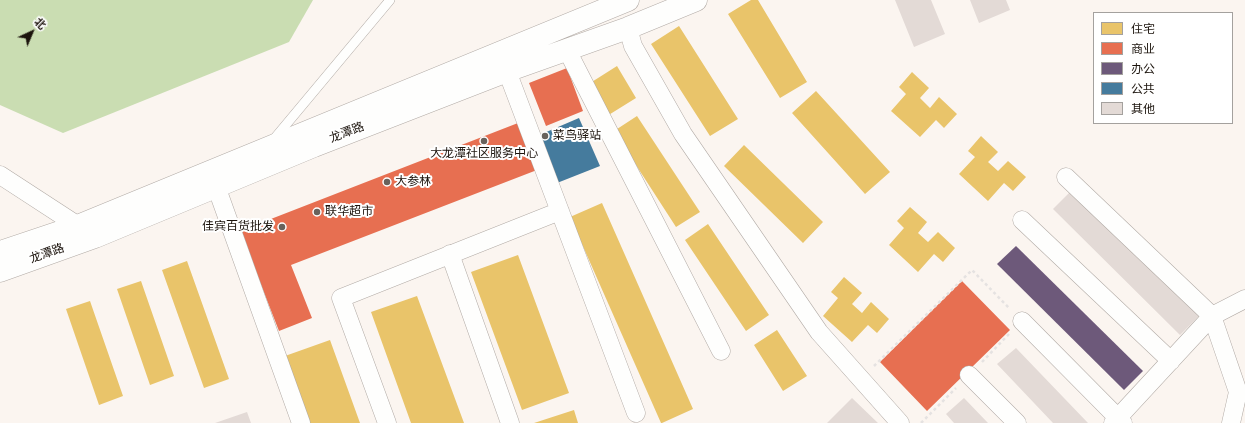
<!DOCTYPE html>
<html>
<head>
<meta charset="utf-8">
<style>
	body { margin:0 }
	#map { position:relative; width:1245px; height:423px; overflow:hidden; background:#fbf5f0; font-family:"Times New Roman","Noto Sans SC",serif }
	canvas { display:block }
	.legend { position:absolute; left:1093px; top:12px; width:140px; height:112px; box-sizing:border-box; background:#fff; border:1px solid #a4a19e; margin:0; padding:5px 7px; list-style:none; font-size:12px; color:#1b130c }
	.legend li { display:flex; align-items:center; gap:8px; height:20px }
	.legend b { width:20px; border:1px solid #a4a19e }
	.north { position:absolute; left:12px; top:12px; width:40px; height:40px; -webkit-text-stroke:3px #fff; paint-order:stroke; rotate:44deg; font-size:11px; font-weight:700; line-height:16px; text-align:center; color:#1b130c }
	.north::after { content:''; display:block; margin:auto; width:14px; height:18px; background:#1b130c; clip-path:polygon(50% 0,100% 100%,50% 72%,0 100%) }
</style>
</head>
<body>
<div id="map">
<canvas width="1245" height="423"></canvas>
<ul class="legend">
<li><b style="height:11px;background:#e9c46a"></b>住宅</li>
<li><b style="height:11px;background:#e76f51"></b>商业</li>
<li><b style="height:11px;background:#6d597a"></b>办公</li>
<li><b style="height:11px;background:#457b9d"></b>公共</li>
<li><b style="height:11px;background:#e3dad6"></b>其他</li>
</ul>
<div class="north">北</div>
</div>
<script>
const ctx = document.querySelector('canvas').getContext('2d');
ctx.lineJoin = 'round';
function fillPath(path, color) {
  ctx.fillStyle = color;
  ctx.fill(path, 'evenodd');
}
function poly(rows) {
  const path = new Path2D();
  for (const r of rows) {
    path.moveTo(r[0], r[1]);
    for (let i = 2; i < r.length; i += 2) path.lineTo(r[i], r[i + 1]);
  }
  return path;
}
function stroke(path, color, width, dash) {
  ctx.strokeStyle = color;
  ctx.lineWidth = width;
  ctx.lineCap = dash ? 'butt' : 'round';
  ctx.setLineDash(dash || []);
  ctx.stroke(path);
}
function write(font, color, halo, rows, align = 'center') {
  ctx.font = font + ' "Times New Roman","Noto Sans SC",serif';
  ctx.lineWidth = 4;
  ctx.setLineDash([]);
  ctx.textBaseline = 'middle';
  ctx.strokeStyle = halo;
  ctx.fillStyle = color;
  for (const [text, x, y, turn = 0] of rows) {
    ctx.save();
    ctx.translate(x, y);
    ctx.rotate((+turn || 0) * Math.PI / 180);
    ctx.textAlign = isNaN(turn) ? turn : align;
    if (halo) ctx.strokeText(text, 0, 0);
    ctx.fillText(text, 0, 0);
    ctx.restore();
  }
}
const forest = poly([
	[0,0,313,0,289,42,63,133,0,105]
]);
const homes = poly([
	[751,0,758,0,807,82,780,98,728,14],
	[679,26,738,119,710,136,651,44],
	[617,66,636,98,607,116,587,85],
	[912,72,929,88,920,98,930,108,939,97,957,114,944,128,936,120,920,137,891,111,906,94,899,87],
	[816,91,890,172,865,194,792,113],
	[637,116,700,212,676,227,614,131],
	[981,136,998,152,988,162,998,171,1008,161,1026,177,1013,191,1004,183,988,201,959,174,975,157,968,151],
	[744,145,823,222,803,243,724,166],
	[602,203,693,409,662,423,661,423,570,217],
	[910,207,927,222,918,233,928,242,938,232,955,248,943,262,934,254,918,272,889,245,904,228,897,221],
	[708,224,769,315,746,331,685,240],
	[518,255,569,393,522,410,471,272],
	[187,261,229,379,204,388,162,270],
	[844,277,862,293,852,304,862,313,871,302,889,319,877,333,868,325,852,342,823,316,838,298,831,292],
	[141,281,174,376,150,385,117,289],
	[417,296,464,423,411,423,371,312],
	[90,301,123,396,99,405,66,309],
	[777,330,807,376,783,391,754,345],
	[330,340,360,423,309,423,285,356],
	[574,410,578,423,534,423]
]);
const shops = poly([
	[567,68,583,111,546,126,529,83],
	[518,123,537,170,291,265,312,318,279,331,240,231],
	[962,281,1010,330,927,411,880,362]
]);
const offices = poly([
	[1016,246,1143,371,1124,390,997,264]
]);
const public = poly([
	[579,118,600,166,557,183,537,136]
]);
const building = poly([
	[895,0,931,0,945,34,914,47],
	[970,0,1006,0,1010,10,979,23],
	[1072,190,1199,316,1180,335,1053,209],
	[1016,348,1088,423,1053,423,997,364],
	[852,398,878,423,827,423],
	[964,398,988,423,954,423,946,414],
	[247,412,251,423,215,423]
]);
const path = poly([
	[982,362,1009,334],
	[874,366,972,270,1009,308],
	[921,423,956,388]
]);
const service = poly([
	[274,139,390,0]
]);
const minor = poly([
	[628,28,633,46,683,134,819,332,900,423],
	[567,50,721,351],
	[507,71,636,413],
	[0,175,86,231],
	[1066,177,1212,316,1238,392,1231,423],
	[216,186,301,423],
	[1022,220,1171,361],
	[450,254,510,423],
	[1022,321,1123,423],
	[969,375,1017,423],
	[387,423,341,298,560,211],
	[1113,423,1212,316,1245,299]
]);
const tertiary = poly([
	[0,252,78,226,628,0],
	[0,271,95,237,314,146,507,71,628,28,696,0]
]);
const markers = [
	[545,136,4,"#69625c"],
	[484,141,4,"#69625c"],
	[387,182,4,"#69625c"],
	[317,212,4,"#69625c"],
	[282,227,4,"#69625c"]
];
const streetNames = [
	["龙潭路",347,133,-21],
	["龙潭路",47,254,-20]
];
const poiNames = [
	["菜鸟驿站",553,136],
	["大龙潭社区服务中心",484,154,"center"],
	["大参林",395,182],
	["联华超市",325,212],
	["佳宾百货批发",274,227,"right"]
];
fillPath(forest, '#caddb2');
fillPath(homes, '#e9c46a');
fillPath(shops, '#e76f51');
fillPath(offices, '#6d597a');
fillPath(public, '#457b9d');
fillPath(building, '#e3dad6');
stroke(service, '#b1aaa5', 10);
stroke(minor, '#b1aaa5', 19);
stroke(tertiary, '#b1aaa5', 23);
stroke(path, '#e5e2e1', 2.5, [3, 3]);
stroke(service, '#fefefd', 9);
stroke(minor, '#fefefd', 18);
stroke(tertiary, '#fefefd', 22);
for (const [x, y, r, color] of markers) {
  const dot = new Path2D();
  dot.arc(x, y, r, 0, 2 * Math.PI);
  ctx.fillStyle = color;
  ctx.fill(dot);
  stroke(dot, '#fff', 1.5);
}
write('12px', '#1b130c', '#fff', streetNames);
write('12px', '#1b130c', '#fff', poiNames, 'left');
</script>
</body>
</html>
